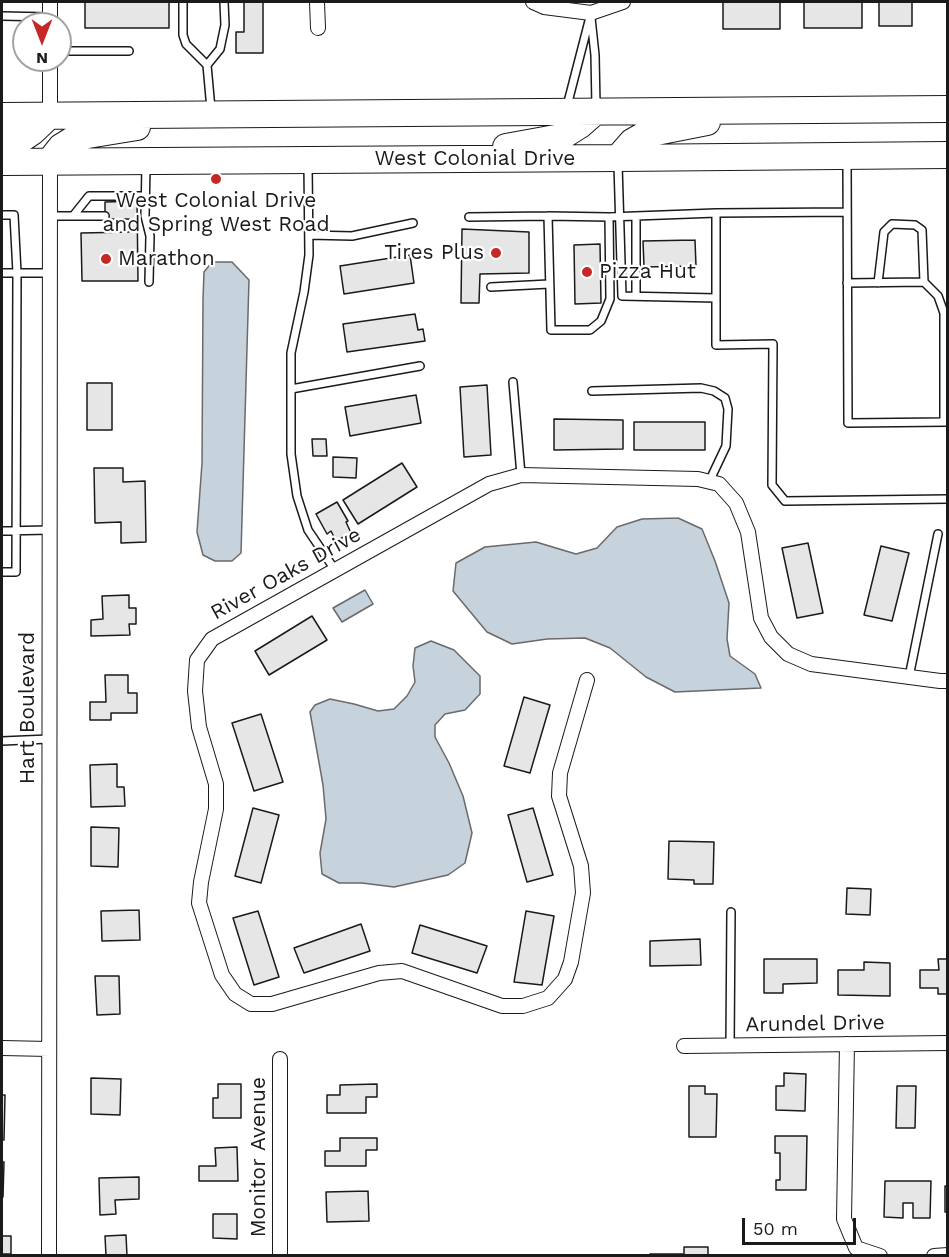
<!DOCTYPE html>
<html>
<head>
<meta charset="utf-8">
<style>
	body { margin:0 }
	#map { position:relative; width:949px; height:1257px; overflow:hidden; background:#fff; font-family:"Work Sans",sans-serif }
	canvas { display:block }
	.frame { position:absolute; inset:0; border:3px solid #1a1a1a; pointer-events:none }
	.north { position:absolute; left:12px; top:12px; width:60px; height:60px; box-sizing:border-box; background:#fff; border:2px solid #a3a3a3; border-radius:50%; rotate:180deg; font-size:16px; font-weight:700; line-height:24px; text-align:center; color:#1a1a1a }
	.north::after { content:''; display:block; margin:auto; width:21px; height:27px; background:#c62828; clip-path:polygon(50% 0,100% 100%,50% 72%,0 100%) }
	.scale { position:absolute; left:742px; top:1218px; width:114px; height:27px; box-sizing:border-box; border:3px solid #1a1a1a; border-top:0; padding-left:8px; font-size:18px; line-height:21px; white-space:nowrap; color:#1a1a1a; -webkit-text-stroke:4px #fff; paint-order:stroke }
</style>
</head>
<body>
<div id="map">
<canvas width="949" height="1257"></canvas>
<div class="frame"></div>
<div class="north">N</div>
<div class="scale">50 m</div>
</div>
<script>
const ctx = document.querySelector('canvas').getContext('2d');
ctx.lineJoin = 'round';
function fillPath(path, color) {
  ctx.fillStyle = color;
  ctx.fill(path, 'evenodd');
}
function poly(rows) {
  const path = new Path2D();
  for (const r of rows) {
    path.moveTo(r[0], r[1]);
    for (let i = 2; i < r.length; i += 2) path.lineTo(r[i], r[i + 1]);
  }
  return path;
}
function stroke(path, color, width, dash) {
  ctx.strokeStyle = color;
  ctx.lineWidth = width;
  ctx.lineCap = dash ? 'butt' : 'round';
  ctx.setLineDash(dash || []);
  ctx.stroke(path);
}
function write(font, color, halo, rows, align = 'center') {
  ctx.font = font + ' "Work Sans",sans-serif';
  ctx.lineWidth = 4.5;
  ctx.setLineDash([]);
  ctx.textBaseline = 'middle';
  ctx.strokeStyle = halo;
  ctx.fillStyle = color;
  for (const [text, x, y, turn = 0] of rows) {
    ctx.save();
    ctx.translate(x, y);
    ctx.rotate((+turn || 0) * Math.PI / 180);
    ctx.textAlign = isNaN(turn) ? turn : align;
    if (halo) ctx.strokeText(text, 0, 0);
    ctx.fillText(text, 0, 0);
    ctx.restore();
  }
}
const water = poly([
	[212,262,232,262,249,280,241,553,232,561,215,561,203,555,197,532,202,463,203,299,204,272,212,262],
	[678,518,702,529,715,561,729,603,727,639,730,656,755,674,761,688,675,692,646,677,610,648,585,638,547,639,512,644,487,632,453,591,456,563,485,547,536,542,576,554,597,548,617,527,642,519,678,518],
	[365,590,373,604,342,622,333,608,365,590],
	[431,641,454,650,480,676,480,694,465,710,445,714,435,725,435,737,449,763,463,796,472,833,465,863,448,875,394,887,362,883,339,883,322,874,320,853,326,819,323,785,310,712,315,705,330,699,354,704,378,711,394,709,407,696,415,682,413,666,415,648,431,641]
]);
const building = poly([
	[85,2,169,2,169,28,85,28,85,2],
	[244,2,263,2,263,53,236,53,236,32,244,32,244,2],
	[723,2,780,2,780,29,723,29,723,2],
	[804,2,862,2,862,28,804,28,804,2],
	[879,2,912,2,912,26,879,26,879,2],
	[137,201,138,281,82,281,81,233,129,232,129,219,105,219,105,202,137,201],
	[462,229,529,232,529,273,480,274,479,303,461,303,462,229],
	[695,240,696,266,644,267,643,241,695,240],
	[600,244,601,303,575,304,574,245,600,244],
	[410,255,414,283,344,294,340,266,410,255],
	[415,314,418,330,423,329,425,341,347,352,343,324,415,314],
	[87,383,112,383,112,430,87,430,87,383],
	[487,385,491,455,464,457,460,387,487,385],
	[416,395,421,423,350,436,345,407,416,395],
	[554,419,623,420,623,449,554,450,554,419],
	[634,422,705,422,705,450,634,450,634,422],
	[312,439,326,439,327,456,313,456,312,439],
	[333,457,357,458,356,478,333,477,333,457],
	[402,463,417,487,358,524,343,500,402,463],
	[94,468,123,468,123,482,145,481,146,542,121,543,121,522,95,523,94,468],
	[337,502,348,521,346,522,351,533,336,541,331,531,327,534,316,514,337,502],
	[808,543,823,613,797,618,782,548,808,543],
	[881,546,909,553,892,621,864,615,881,546],
	[129,595,129,608,136,608,136,624,129,624,130,635,91,636,91,620,103,619,102,596,129,595],
	[312,616,327,640,269,675,255,651,312,616],
	[105,675,128,675,128,693,137,693,137,713,111,713,111,720,90,720,90,702,106,702,105,675],
	[524,697,550,705,530,773,504,766,524,697],
	[261,714,283,782,254,791,232,723,261,714],
	[117,764,117,787,124,787,125,806,91,807,90,765,117,764],
	[253,808,279,815,261,883,235,876,253,808],
	[533,808,553,875,527,882,508,815,533,808],
	[91,827,119,828,118,867,91,866,91,827],
	[669,841,714,842,713,884,694,884,694,880,668,879,669,841],
	[847,888,871,889,870,915,846,914,847,888],
	[139,910,140,940,102,941,101,911,139,910],
	[258,911,279,977,254,985,233,918,258,911],
	[526,911,554,916,542,985,514,982,526,911],
	[361,924,370,951,304,973,294,948,361,924],
	[420,925,487,946,477,973,412,953,420,925],
	[700,939,701,965,650,966,650,941,700,939],
	[764,959,817,959,817,983,783,984,783,993,764,993,764,959],
	[938,959,948,959,948,994,938,994,938,988,920,988,920,970,939,970,938,959],
	[864,962,890,963,890,996,838,995,838,970,864,970,864,962],
	[95,976,119,976,120,1014,97,1015,95,976],
	[784,1073,806,1074,805,1111,776,1110,776,1086,784,1086,784,1073],
	[91,1078,121,1079,120,1115,91,1114,91,1078],
	[218,1084,241,1084,241,1118,213,1118,213,1098,218,1098,218,1084],
	[377,1084,377,1097,366,1097,366,1113,327,1113,327,1095,340,1095,340,1085,377,1084],
	[689,1086,705,1086,705,1094,717,1094,716,1137,689,1137,689,1086],
	[897,1086,916,1086,915,1128,896,1128,897,1086],
	[2,1095,5,1095,4,1140,2,1140,2,1095],
	[775,1136,807,1136,806,1190,776,1190,776,1180,780,1180,780,1153,775,1153,775,1136],
	[340,1138,377,1138,377,1150,366,1150,366,1166,325,1166,325,1151,340,1151,340,1138],
	[237,1147,238,1181,199,1181,199,1166,216,1166,215,1148,237,1147],
	[2,1162,4,1162,3,1197,2,1197,2,1162],
	[139,1177,139,1199,115,1200,116,1214,100,1215,99,1178,139,1177],
	[885,1181,931,1181,930,1218,913,1218,913,1203,903,1203,903,1218,884,1217,885,1181],
	[945,1186,948,1186,948,1212,945,1212,945,1186],
	[368,1191,369,1221,327,1222,326,1192,368,1191],
	[213,1214,237,1214,237,1239,213,1238,213,1214],
	[126,1235,127,1256,106,1256,105,1236,126,1235],
	[2,1236,11,1236,11,1254,2,1254,2,1236],
	[684,1247,708,1247,708,1256,650,1256,650,1254,684,1254,684,1247]
]);
const lane = poly([
	[183,2,183,35,186,44,207,65,211,109],
	[2,16,50,17],
	[591,18,595,55,596,106],
	[60,51,129,51],
	[207,65,220,49,225,25,224,2],
	[567,106,591,13],
	[847,161,848,423,948,422],
	[618,164,622,296,716,298],
	[308,165,309,255,304,292,291,353,291,454,297,496,308,530,335,570],
	[146,166,145,216,150,236,149,282],
	[716,213,847,212],
	[2,215,14,215,17,273,16,572,2,572],
	[50,216,73,216,89,196,146,196],
	[73,216,105,216],
	[469,217,548,216],
	[609,217,610,299,601,321,590,330,551,330,548,216,609,217,716,213,716,345,773,344,772,485,785,501,948,499],
	[309,235,352,236,413,223],
	[2,273,50,273],
	[847,283,924,282,938,296,944,313,948,312],
	[878,283,884,232,892,224,915,225,922,230,924,282],
	[491,287,549,284],
	[636,296,636,216],
	[513,382,521,475],
	[291,389,420,366],
	[592,391,701,388,714,391,725,398,728,409,726,446,709,482],
	[944,422,944,313],
	[2,531,49,530],
	[909,677,938,534],
	[2,741,49,739],
	[730,1046,731,912]
]);
const street = poly([
	[50,2,50,24],
	[317,2,318,28],
	[533,2,544,7,591,13,623,2],
	[50,60,50,115],
	[587,680,560,773,559,796,581,866,583,893,571,962,565,979,548,998,523,1006,502,1006,402,971,379,973,272,1004,251,1004,235,994,222,975,199,903,201,882,216,809,216,784,199,727,195,691,197,660,212,639,489,484,521,475,698,479,719,484,736,503,748,532,761,618,771,637,788,654,811,664,940,681,948,681],
	[847,1044,844,1219,856,1248,880,1256],
	[684,1046,948,1043],
	[2,1048,49,1049],
	[280,1059,280,1256],
	[49,1256,50,161],
	[934,1256,948,1255]
]);
const highway = poly([
	[2,116,948,109],
	[2,142,23,138,32,132,50,115],
	[506,147,561,137,580,125,596,111],
	[618,158,632,142,646,134,707,122],
	[50,161,61,147,74,139,88,135,137,127],
	[2,162,618,158,948,155]
]);
const markers = [
	[216,179,6,"#c62828"],
	[496,253,6,"#c62828"],
	[106,259,6,"#c62828"],
	[587,272,6,"#c62828"]
];
const streetNames = [
	["West Colonial Drive",475,159],
	["River Oaks Drive",286,574,-29],
	["Hart Boulevard",28,708,-90],
	["Arundel Drive",815,1024,-1],
	["Monitor Avenue",259,1157,-90]
];
const poiNames = [
	["West Colonial Drive",216,201,"center"],
	["and Spring West Road",216,225,"center"],
	["Tires Plus",484,253,"right"],
	["Marathon",118,259],
	["Pizza Hut",599,272]
];
fillPath(water, '#c6d2dc');
stroke(water, '#6a6a6a', 1.5);
fillPath(building, '#e6e6e6');
stroke(building, '#1a1a1a', 1.5);
stroke(lane, '#1a1a1a', 10);
stroke(street, '#1a1a1a', 16);
stroke(highway, '#1a1a1a', 28);
stroke(lane, '#fff', 7);
stroke(street, '#fff', 14);
stroke(highway, '#fff', 26);
for (const [x, y, r, color] of markers) {
  const dot = new Path2D();
  dot.arc(x, y, r, 0, 2 * Math.PI);
  ctx.fillStyle = color;
  ctx.fill(dot);
  stroke(dot, '#fff', 2);
}
write('21px', '#1a1a1a', '#fff', streetNames);
write('21px', '#1a1a1a', '#fff', poiNames, 'left');
</script>
</body>
</html>
